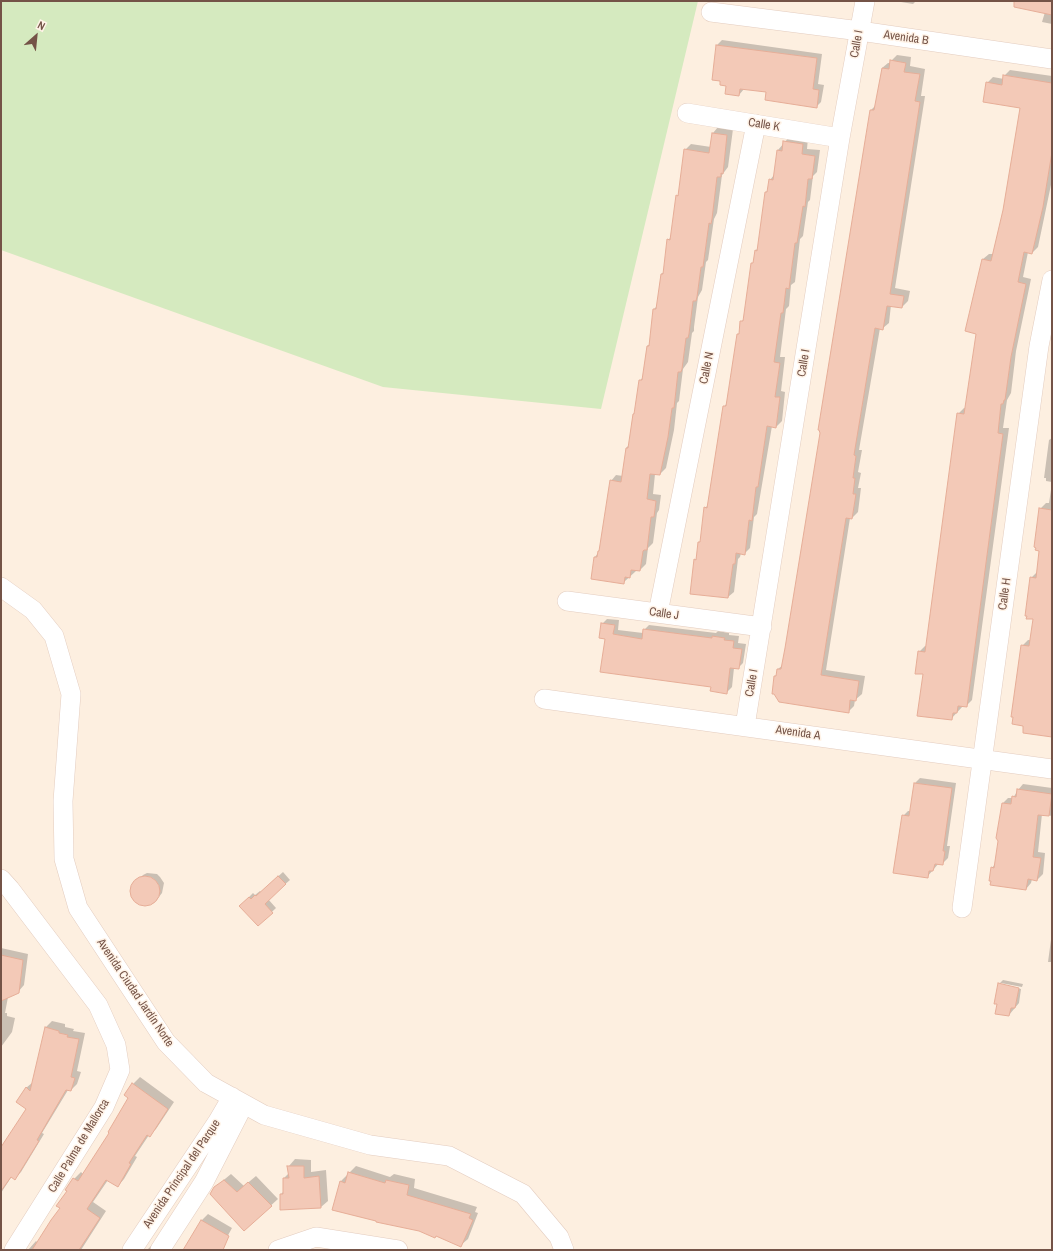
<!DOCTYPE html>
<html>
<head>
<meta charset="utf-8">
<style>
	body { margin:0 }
	#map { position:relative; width:1053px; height:1251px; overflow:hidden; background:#fdefe0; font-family:"Archivo Narrow",sans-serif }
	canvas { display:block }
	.frame { position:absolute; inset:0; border:2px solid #745347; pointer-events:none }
	.north { position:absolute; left:16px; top:16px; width:40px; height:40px; -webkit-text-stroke:3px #fff3e7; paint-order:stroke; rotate:27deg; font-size:11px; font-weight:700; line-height:16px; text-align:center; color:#745347 }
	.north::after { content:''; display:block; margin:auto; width:14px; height:18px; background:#745347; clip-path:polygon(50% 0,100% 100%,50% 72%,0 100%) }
</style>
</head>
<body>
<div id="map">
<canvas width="1053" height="1251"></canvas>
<div class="frame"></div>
<div class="north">N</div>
</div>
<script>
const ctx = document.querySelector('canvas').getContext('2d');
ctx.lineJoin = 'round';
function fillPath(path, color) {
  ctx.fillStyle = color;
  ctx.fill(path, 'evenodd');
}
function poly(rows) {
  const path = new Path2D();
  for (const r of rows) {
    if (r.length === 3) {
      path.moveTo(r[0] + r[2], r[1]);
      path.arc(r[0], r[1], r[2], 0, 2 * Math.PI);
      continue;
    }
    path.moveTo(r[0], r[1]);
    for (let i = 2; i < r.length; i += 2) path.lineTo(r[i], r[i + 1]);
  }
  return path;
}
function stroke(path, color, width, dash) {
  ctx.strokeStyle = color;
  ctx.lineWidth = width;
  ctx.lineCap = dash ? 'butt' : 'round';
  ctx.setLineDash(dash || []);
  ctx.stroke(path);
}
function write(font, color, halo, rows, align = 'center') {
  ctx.font = font + ' "Archivo Narrow",sans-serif';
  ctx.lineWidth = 3;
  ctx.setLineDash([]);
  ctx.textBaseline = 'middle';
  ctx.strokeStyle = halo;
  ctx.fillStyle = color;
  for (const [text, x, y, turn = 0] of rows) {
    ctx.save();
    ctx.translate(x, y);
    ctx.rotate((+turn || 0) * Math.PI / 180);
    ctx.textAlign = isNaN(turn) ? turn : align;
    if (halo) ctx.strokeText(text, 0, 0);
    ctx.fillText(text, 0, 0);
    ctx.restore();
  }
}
const green = poly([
	[1,1,698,1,601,409,383,387,1,250]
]);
const shadow = poly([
	[895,1,916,1,913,4],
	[1038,1,1052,1,1052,24,1042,22,1045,12],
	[722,40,822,54,818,84,824,85,821,102,816,107,768,92,744,89,739,95,721,80,717,45],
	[897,55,911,57,910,66,925,69,921,96,925,96,895,288,910,291,908,301,902,307,891,305,889,323,883,328,880,328,859,450,862,450,858,472,861,473,858,488,861,488,858,512,852,518,850,518,826,670,865,676,862,694,855,700,854,706,848,712,775,676,778,674,778,669,783,665,821,433,871,110,876,105,882,68,888,63,891,63,891,61],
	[1010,70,1052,76,1052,180,1038,247,1032,253,1028,252,1023,277,1031,279,1016,351,1011,393,1007,400,1003,428,1009,428,972,700,966,706,963,706,951,719,924,674,919,652,925,646,927,646,958,414,964,408,966,408,977,333,983,259,989,254,993,254,1004,210,1021,107,987,83,993,77,1004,79,1004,76],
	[718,127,733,129,728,167,722,175,717,213,714,219,708,260,706,262,702,290,698,297,694,327,694,331,692,333,688,362,683,369,679,401,677,403,674,430,666,468,660,474,655,474,653,494,661,495,659,510,657,513,653,543,648,548,646,564,640,570,636,571,624,582,595,557,601,549,611,481,616,475,623,476,626,448,629,445,633,414,636,412,640,381,643,377,647,346,650,344,654,309,657,306,661,274,664,272,668,240,671,237,677,196,679,194,685,150,691,144,711,147,713,133],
	[790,136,808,138,807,149,820,150,817,172,813,176,810,200,808,202,803,236,800,239,795,282,791,285,789,306,786,309,780,357,785,357,781,391,785,392,782,421,776,427,772,426,757,514,754,517,750,548,744,554,741,553,740,557,738,559,734,592,728,597,691,593,695,560,697,558,699,542,701,541,705,508,708,505,724,407,727,403,738,334,740,333,741,322,745,318,752,264,754,262,755,251,759,247,766,192,768,190,770,180,774,175,778,150],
	[1052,438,1052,482,1046,481,1046,478,1044,478,1049,440],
	[1052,483,1052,736,1022,646,1028,640,1031,640,1034,618,1031,578,1037,572,1040,550,1040,509,1046,503,1049,503],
	[607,619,619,620,618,630,643,633,644,630,649,625,716,633,718,631,729,633,729,635,739,636,738,643,746,644,743,663,738,668,734,668,732,687,727,692,606,638,602,624],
	[920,778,956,783,947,846,950,846,948,858,942,864,939,863,927,877,903,816,908,811,911,811,915,783],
	[1023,784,1052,788,1052,816,1042,814,1038,852,1045,853,1043,874,1037,880,1032,879,1031,883,1026,889,992,868,995,864,999,840,997,837,1003,803,1008,798,1013,798,1018,790],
	[283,872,290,880,268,899,276,908,258,925,240,906,253,893,255,895,260,891,261,892],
	[147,873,157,874,160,877,164,883,162,893,155,902,148,905,139,904,135,901,132,895,133,885,143,875],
	[1052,932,1052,962,1048,962],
	[1,948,28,954,24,985,18,992,8,997,5,1013,7,1013,7,1016,15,1018,12,1032,1,1047],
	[1003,980,1023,984,1022,987,1001,983,1001,985,1021,989,1019,1003,1009,1015,998,1004,999,984],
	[52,1021,65,1024,65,1027,74,1029,73,1031,85,1033,77,1071,81,1072,77,1084,71,1090,68,1090,42,1133,44,1134,21,1172,15,1178,12,1176,1,1193,1,1148,28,1108,26,1088,33,1082,46,1027],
	[140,1077,174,1102,156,1129,149,1135,135,1156,137,1157,124,1179,118,1186,108,1180,93,1202,106,1211,81,1250,28,1250,36,1241,38,1243,61,1208,74,1179,81,1172,83,1174,110,1133,130,1098,133,1084],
	[295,1159,311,1160,311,1172,326,1170,328,1201,321,1207,281,1209,281,1194,284,1191,284,1178,289,1173,289,1166],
	[356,1166,390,1177,394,1174,415,1179,414,1188,477,1207,475,1212,478,1213,468,1239,461,1245,437,1235,333,1210,341,1181],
	[231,1174,244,1186,256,1176,278,1199,244,1230,214,1188],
	[208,1214,232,1228,220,1250,184,1250,202,1220],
	[152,1245,159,1250,147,1250]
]);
const building = poly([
	[1014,1,1052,1,1052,15,1014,7,1014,1],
	[716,45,817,58,813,89,819,90,817,108,765,100,766,92,740,89,739,96,725,94,726,86,720,85,720,81,712,80,716,45],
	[890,60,906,63,904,72,920,74,915,101,920,102,890,294,904,296,902,308,887,306,883,330,875,328,854,455,856,456,853,478,855,478,853,494,856,494,852,519,846,518,821,675,859,681,856,701,850,700,849,713,779,702,774,694,772,694,774,676,776,676,777,669,781,669,785,648,820,433,819,430,818,430,870,110,874,110,882,68,889,69,890,60],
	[1003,75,1052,83,1052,152,1043,207,1032,254,1024,252,1018,282,1026,284,1011,357,1005,400,1004,400,1003,404,1001,404,998,433,1003,434,967,707,958,706,957,713,953,713,952,720,917,716,923,674,915,674,918,651,925,652,957,413,964,414,976,334,965,331,982,259,991,261,1003,210,1020,108,983,102,986,82,1002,85,1003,75],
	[712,133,727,135,723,174,721,173,721,177,717,177,712,219,711,224,709,223,703,267,701,267,697,297,696,301,693,301,689,334,688,338,686,338,682,369,681,372,678,372,674,408,672,408,668,437,660,475,650,474,647,499,656,501,654,517,651,517,647,550,644,550,643,551,640,571,631,570,630,578,625,577,624,584,591,579,594,557,597,557,598,551,599,551,610,480,621,482,626,448,628,448,633,414,634,414,639,380,642,380,647,346,649,346,653,309,656,309,661,274,663,274,667,239,670,240,676,195,678,196,684,149,709,153,712,133],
	[783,141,803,144,802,154,815,156,812,179,808,179,805,207,803,206,797,243,795,243,789,289,786,288,783,313,781,313,774,362,780,363,775,397,780,397,776,428,767,426,758,487,756,487,752,521,749,520,745,555,736,553,735,564,733,564,728,598,690,594,694,559,696,560,698,542,700,542,704,507,707,508,723,406,726,406,737,334,739,334,740,321,743,321,751,263,753,263,755,250,757,251,765,192,767,192,769,179,773,180,777,150,782,151,783,141],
	[1039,508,1052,510,1052,737,1023,733,1023,726,1012,724,1013,717,1011,717,1021,645,1029,646,1033,619,1026,619,1027,616,1025,616,1030,577,1036,578,1039,551,1035,550,1036,548,1034,547,1039,508],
	[601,623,615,625,613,634,642,639,643,629,712,638,712,636,725,638,724,640,734,641,733,648,742,649,739,669,730,668,727,694,710,691,711,687,600,672,605,639,599,638,601,623],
	[914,783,952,788,943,851,945,851,943,865,935,864,933,871,929,871,928,878,893,873,902,815,909,816,914,783],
	[1017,789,1052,794,1049,816,1038,815,1033,857,1041,858,1037,881,1028,879,1026,890,990,885,991,881,989,881,991,867,994,868,998,841,996,838,1002,803,1011,804,1012,796,1016,797,1017,789],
	[278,876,286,884,265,904,273,913,258,926,239,906,249,897,251,899,255,895,256,896,278,876],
	[145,891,15],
	[1,955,23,960,19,993,1,1001,1,955],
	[998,983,1019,988,1015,1008,1011,1008,1009,1016,995,1014,997,1004,994,1004,998,983],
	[45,1027,59,1031,59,1033,68,1035,67,1037,79,1039,71,1077,75,1078,71,1091,66,1090,37,1140,39,1141,15,1180,11,1177,1,1191,1,1147,26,1109,16,1102,26,1087,30,1091,45,1027],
	[132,1083,168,1109,150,1137,147,1135,129,1163,131,1164,118,1187,106,1180,87,1209,100,1218,79,1250,32,1250,51,1220,60,1208,56,1206,67,1191,65,1190,73,1178,78,1181,109,1133,108,1132,128,1098,124,1095,132,1083],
	[287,1166,304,1166,304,1178,319,1176,321,1208,280,1210,280,1194,283,1194,283,1178,289,1178,287,1166],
	[348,1172,385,1183,386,1180,409,1185,407,1195,471,1214,469,1218,473,1220,461,1247,436,1236,435,1238,419,1231,376,1222,376,1221,332,1210,340,1181,345,1183,348,1172],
	[224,1180,237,1192,248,1182,272,1206,244,1231,210,1194,214,1187,224,1180],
	[201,1220,229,1236,223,1250,183,1250,201,1220]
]);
const minor = poly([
	[711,12,860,31,1052,59],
	[687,113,840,138],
	[1,587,33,610,54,636,71,694,63,801,64,859,78,908,166,1042,206,1083,264,1115,370,1145,449,1156,523,1194,559,1237,564,1250],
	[567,601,762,627],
	[658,613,756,124],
	[544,699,1052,769],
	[745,726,840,138,865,1],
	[1,879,10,889,98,1005,116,1045,120,1070,104,1107,14,1250],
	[962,908,1039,346,1052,280],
	[132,1250,218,1121,232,1097],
	[160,1250,204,1182,244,1104],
	[278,1250,316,1237,398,1250]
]);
const streetNames = [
	["Avenida B",906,38,8],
	["Calle I",857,44,-80],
	["Calle K",764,125,9],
	["Calle I",804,363,-81],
	["Calle N",707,368,-79],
	["Calle H",1005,594,-82],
	["Calle J",664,614,8],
	["Calle I",752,683,-80],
	["Avenida A",798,733,8],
	["Avenida Ciudad Jardín Norte",135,993,56],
	["Calle Palma de Mallorca",79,1146,-59],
	["Avenida Principal del Parque",182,1174,-56]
];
fillPath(green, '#d5eabf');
fillPath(shadow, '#0003');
fillPath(building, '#f3c9b7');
stroke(building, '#e6ad97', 1);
stroke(minor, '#e3ccbf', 20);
stroke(minor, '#fff', 19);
write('12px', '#745347', '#fff3e7', streetNames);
</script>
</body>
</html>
